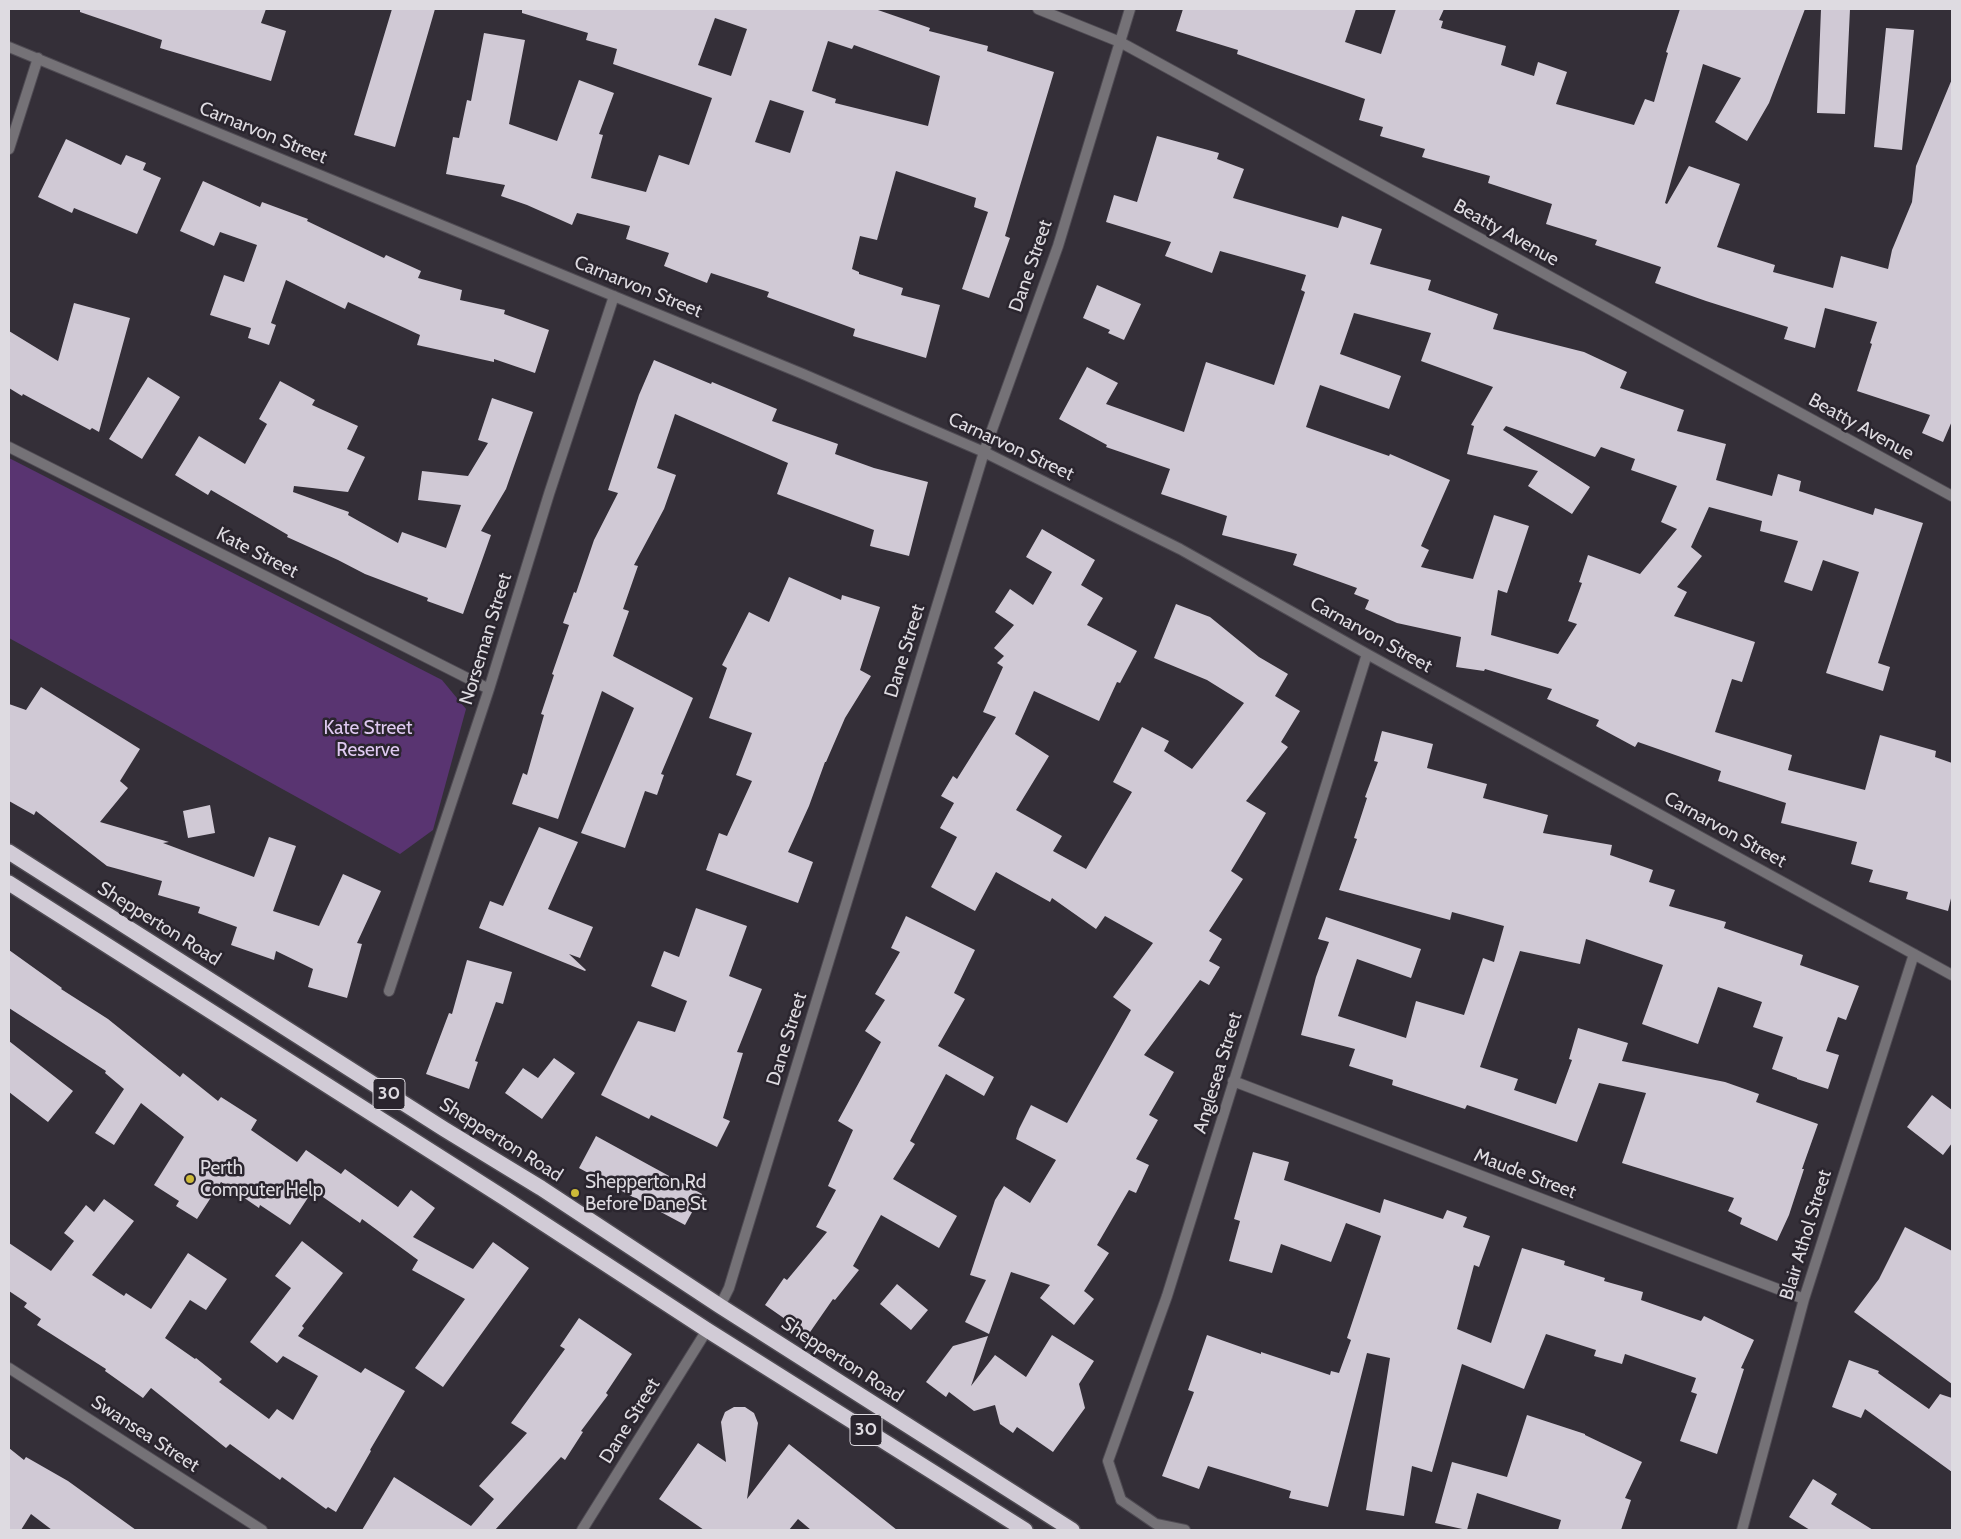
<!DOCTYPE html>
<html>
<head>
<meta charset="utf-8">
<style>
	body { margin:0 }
	#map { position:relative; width:1961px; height:1539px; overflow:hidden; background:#342f38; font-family:Cabin,sans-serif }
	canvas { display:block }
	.frame { position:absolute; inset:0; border:10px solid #dedbe1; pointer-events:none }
</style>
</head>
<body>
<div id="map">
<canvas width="1961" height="1539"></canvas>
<div class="frame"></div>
</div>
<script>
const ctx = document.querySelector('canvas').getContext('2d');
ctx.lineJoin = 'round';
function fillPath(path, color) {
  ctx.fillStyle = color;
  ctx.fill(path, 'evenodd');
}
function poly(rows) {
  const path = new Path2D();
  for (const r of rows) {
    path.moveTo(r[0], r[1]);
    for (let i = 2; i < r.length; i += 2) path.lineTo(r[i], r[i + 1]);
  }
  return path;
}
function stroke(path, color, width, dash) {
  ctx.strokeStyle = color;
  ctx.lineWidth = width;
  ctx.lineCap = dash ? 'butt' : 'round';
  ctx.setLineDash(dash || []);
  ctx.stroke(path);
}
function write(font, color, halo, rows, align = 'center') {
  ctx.font = font + ' Cabin,sans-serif';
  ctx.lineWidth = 5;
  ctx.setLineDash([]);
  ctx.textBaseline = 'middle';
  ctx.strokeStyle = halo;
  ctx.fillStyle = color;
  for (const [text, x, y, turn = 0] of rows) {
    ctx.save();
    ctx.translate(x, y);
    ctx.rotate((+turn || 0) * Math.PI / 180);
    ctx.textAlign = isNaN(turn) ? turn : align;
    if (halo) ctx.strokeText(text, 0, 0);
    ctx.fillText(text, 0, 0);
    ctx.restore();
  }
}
const green = poly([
	[9,458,442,680,466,709,433,830,400,854,9,638]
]);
const building = poly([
	[80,9,266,9,261,23,286,31,271,81,160,48,162,40,80,12],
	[392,9,435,9,395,147,354,135],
	[522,9,875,9,930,28,929,31,988,46,987,51,1054,72,1005,236,1010,238,989,298,962,289,988,212,974,207,976,198,896,171,877,240,860,236,852,269,859,272,859,274,903,288,901,295,940,305,926,358,853,336,855,329,767,297,769,292,711,273,707,283,664,266,669,253,626,239,630,226,577,213,572,225,527,205,501,196,505,185,446,174,453,137,459,138,467,100,471,101,484,33,525,40,509,124,557,141,579,80,614,93,599,134,603,135,591,178,646,192,659,155,689,165,712,98,613,64,617,49,586,40,588,33,522,13],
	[715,18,747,29,731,76,698,65],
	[828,41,852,49,854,45,940,76,928,126,835,103,836,99,812,91],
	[770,100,804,111,790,153,755,142],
	[1183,9,1356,9,1345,42,1381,54,1396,9,1444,9,1439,20,1443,21,1441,28,1506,46,1501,65,1534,76,1538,62,1567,72,1556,104,1634,125,1645,99,1654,102,1668,53,1666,52,1680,9,1805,9,1769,103,1747,141,1715,122,1741,78,1703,64,1665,203,1667,204,1689,166,1740,184,1717,247,1775,265,1773,272,1833,288,1841,256,1888,269,1892,250,1912,202,1916,166,1952,79,1952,421,1943,442,1922,433,1930,415,1857,391,1872,344,1870,343,1877,322,1825,308,1815,348,1784,339,1788,327,1706,301,1655,283,1661,267,1595,245,1597,240,1546,224,1552,204,1488,183,1490,176,1422,157,1425,149,1380,136,1383,127,1359,120,1365,99,1237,54,1238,50,1176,31],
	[1821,9,1850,9,1845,114,1817,113],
	[1886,28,1914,30,1902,150,1874,147],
	[1157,136,1219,153,1217,159,1244,169,1233,198,1338,228,1342,216,1382,229,1370,264,1431,280,1428,290,1498,314,1493,329,1584,352,1627,372,1620,388,1684,410,1677,431,1726,444,1716,480,1772,496,1778,474,1801,481,1799,491,1873,515,1875,508,1923,523,1878,663,1890,667,1883,691,1826,673,1859,572,1823,560,1812,591,1784,582,1798,541,1760,531,1762,521,1709,507,1691,547,1702,556,1677,587,1687,592,1674,616,1755,642,1742,682,1732,679,1715,732,1792,755,1788,770,1865,790,1880,735,1936,751,1935,757,1952,763,1952,894,1948,911,1906,899,1908,892,1869,882,1873,870,1851,864,1857,842,1781,823,1786,803,1718,781,1721,771,1638,742,1635,747,1596,726,1599,720,1547,699,1552,689,1485,669,1484,671,1456,667,1461,637,1397,623,1365,609,1369,600,1354,594,1357,588,1293,565,1297,554,1222,535,1227,516,1161,494,1170,469,1106,447,1107,445,1059,419,1087,367,1118,383,1106,404,1184,432,1206,362,1274,385,1305,292,1301,290,1306,275,1220,251,1212,273,1165,256,1171,242,1106,222,1114,195,1137,202],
	[1354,313,1431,333,1421,361,1493,387,1471,425,1474,426,1467,454,1538,471,1528,486,1572,514,1590,487,1503,430,1506,426,1595,457,1601,447,1635,459,1631,470,1677,486,1661,522,1677,529,1640,574,1588,555,1579,582,1582,583,1568,621,1577,624,1558,654,1491,635,1498,590,1507,593,1529,526,1494,515,1473,579,1421,567,1429,550,1421,546,1450,480,1390,454,1389,456,1306,427,1320,385,1389,409,1401,376,1340,354],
	[66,139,121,165,126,155,146,163,143,170,161,178,137,234,74,208,72,213,38,197],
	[203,181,260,207,262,202,308,219,307,221,384,258,386,255,421,271,418,278,462,290,460,300,505,310,504,314,549,330,535,373,494,359,494,362,417,345,420,335,348,302,345,309,286,280,271,323,276,325,269,345,248,338,251,328,210,315,224,275,244,282,257,245,220,232,214,246,180,231],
	[1097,285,1141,304,1124,340,1108,333,1110,330,1083,318],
	[74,303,130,318,99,432,92,428,90,430,23,394,22,396,9,388,9,331,58,361],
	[654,360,711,384,712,382,777,409,772,421,838,444,835,454,874,468,928,482,909,556,870,546,874,530,777,494,788,463,675,414,657,468,676,475,664,509,634,565,638,566,623,609,629,611,613,656,693,698,661,774,664,775,657,795,645,791,625,848,581,833,634,708,602,691,558,819,512,804,523,773,527,775,544,715,541,714,554,675,552,674,569,625,563,623,574,592,576,593,594,540,618,493,608,490,639,395],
	[148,377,180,397,142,459,109,439],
	[280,381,315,400,312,405,358,426,347,449,365,457,348,492,294,486,293,492,349,512,348,515,398,543,402,532,446,548,461,505,418,500,422,471,468,476,488,443,478,440,492,398,533,412,506,489,481,531,491,535,463,614,427,601,428,598,365,574,338,560,287,537,288,535,211,490,208,495,175,475,199,436,245,464,267,424,259,419],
	[1042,529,1095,560,1081,585,1103,598,1087,625,1137,651,1120,683,1117,682,1099,721,1034,691,1015,734,1049,756,1016,810,1062,836,1053,851,1086,869,1132,792,1113,782,1142,727,1169,741,1164,751,1192,769,1244,703,1207,680,1154,658,1176,604,1210,617,1259,657,1288,674,1275,696,1300,711,1281,742,1288,747,1246,801,1266,813,1231,871,1243,879,1209,931,1222,939,1209,961,1220,967,1209,985,1200,980,1144,1055,1174,1072,1149,1115,1158,1120,1136,1159,1149,1165,1136,1193,1129,1190,1097,1245,1109,1253,1084,1291,1094,1299,1074,1325,1040,1298,1050,1285,1011,1272,989,1334,965,1322,986,1280,970,1275,995,1200,1004,1186,1030,1203,1056,1160,1016,1139,1019,1129,1031,1105,1067,1123,1131,1010,1113,997,1153,943,1105,916,1096,929,1052,898,1050,902,996,872,975,911,931,887,957,837,940,828,954,803,941,796,953,776,957,779,996,717,983,712,1003,667,997,663,1004,656,994,648,1014,625,995,612,1010,589,1033,605,1052,572,1026,557],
	[789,577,841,600,842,595,880,607,860,670,871,676,845,718,826,762,825,762,809,806,788,852,813,862,798,903,706,870,719,833,727,836,752,781,736,775,752,733,709,718,727,668,722,665,749,612,769,622],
	[41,687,140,749,120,781,128,788,100,822,169,842,163,843,254,877,269,837,296,846,273,911,319,926,343,874,381,891,357,943,362,944,347,998,308,987,313,969,276,951,274,960,231,945,237,927,198,913,200,907,158,895,162,881,107,866,36,811,34,815,9,801,9,704,26,710],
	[1382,731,1433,744,1427,768,1487,784,1483,798,1548,815,1543,833,1612,845,1610,855,1653,870,1649,882,1675,890,1669,906,1726,922,1724,928,1803,955,1800,965,1859,986,1846,1020,1838,1017,1826,1051,1839,1055,1828,1089,1797,1079,1797,1078,1772,1069,1783,1037,1753,1027,1762,1002,1718,987,1698,1044,1642,1024,1663,965,1586,939,1580,964,1520,951,1480,1067,1518,1079,1514,1090,1556,1104,1572,1060,1569,1059,1578,1028,1628,1043,1622,1061,1725,1082,1759,1094,1756,1102,1818,1124,1802,1169,1804,1169,1789,1215,1777,1241,1740,1224,1742,1218,1728,1211,1734,1198,1622,1163,1646,1093,1599,1083,1577,1142,1467,1105,1465,1109,1392,1085,1393,1080,1349,1066,1355,1049,1301,1035,1316,977,1329,942,1318,939,1326,917,1421,949,1411,978,1357,959,1338,1016,1406,1038,1416,1001,1464,1015,1483,958,1494,962,1504,926,1452,912,1450,920,1339,890,1357,839,1354,838,1367,798,1365,797,1378,762,1374,761],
	[210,805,215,833,188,838,183,811],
	[539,827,578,842,548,909,593,927,580,958,569,954,586,970,585,971,479,928,490,901,503,906],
	[696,908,747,926,729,976,762,989,737,1052,743,1053,723,1118,730,1121,717,1147,651,1115,649,1119,601,1095,638,1021,675,1032,687,1001,651,986,664,951,679,957],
	[906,916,975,950,954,993,965,999,938,1046,994,1077,984,1096,946,1074,910,1141,915,1144,893,1179,957,1216,939,1248,881,1215,853,1266,859,1270,835,1300,833,1299,808,1335,765,1305,784,1278,787,1280,827,1232,816,1227,836,1190,828,1186,853,1130,838,1121,881,1042,865,1031,885,1000,875,994,900,952,891,948],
	[9,950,62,988,61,989,108,1019,180,1077,183,1073,218,1101,221,1097,257,1120,251,1130,297,1162,306,1150,341,1174,345,1169,398,1207,411,1190,435,1208,413,1237,473,1269,493,1242,529,1268,443,1387,415,1368,465,1299,412,1270,418,1260,362,1219,360,1223,313,1190,290,1225,260,1205,259,1208,221,1182,197,1219,176,1206,179,1201,154,1185,184,1137,141,1103,114,1145,95,1133,124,1089,105,1073,106,1071,9,1008],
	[467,960,512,972,503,1004,496,1002,475,1061,478,1062,469,1089,426,1074,449,1013,452,1014],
	[9,1041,73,1091,48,1122,9,1092],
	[554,1058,575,1073,542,1119,505,1093,523,1068,538,1078],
	[1932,1095,1952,1110,1952,1143,1943,1155,1907,1127],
	[596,1136,702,1194,685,1225,579,1168],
	[1253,1152,1289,1162,1284,1180,1380,1213,1384,1199,1443,1219,1447,1210,1467,1217,1463,1227,1490,1236,1479,1267,1474,1265,1457,1329,1491,1343,1522,1248,1565,1261,1564,1265,1605,1278,1604,1281,1643,1292,1641,1300,1701,1321,1704,1316,1754,1340,1741,1368,1744,1369,1717,1454,1680,1441,1697,1394,1691,1392,1696,1378,1625,1354,1622,1364,1594,1356,1596,1350,1546,1334,1524,1389,1462,1364,1432,1472,1412,1466,1404,1516,1366,1510,1390,1358,1367,1353,1328,1507,1289,1498,1291,1491,1208,1466,1199,1489,1162,1476,1194,1392,1188,1390,1207,1335,1261,1354,1261,1352,1330,1375,1331,1371,1339,1373,1351,1340,1347,1338,1381,1236,1346,1223,1331,1262,1281,1244,1272,1273,1229,1261,1240,1221,1234,1219],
	[104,1199,134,1221,92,1275,124,1296,126,1293,151,1309,188,1253,227,1279,206,1310,190,1300,165,1338,195,1359,196,1358,222,1379,219,1382,269,1419,277,1409,293,1420,318,1376,283,1356,277,1363,250,1342,291,1288,275,1276,302,1241,343,1273,302,1326,304,1328,298,1336,361,1373,365,1368,405,1391,370,1450,371,1451,336,1512,328,1507,326,1509,282,1477,280,1480,230,1444,226,1448,151,1388,143,1398,105,1371,106,1369,37,1325,41,1319,24,1307,27,1303,9,1291,9,1243,51,1271,74,1241,64,1233,86,1205,94,1212],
	[1905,1227,1952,1251,1952,1384,1854,1312,1879,1279],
	[897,1284,928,1310,911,1330,880,1304],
	[579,1318,632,1354,606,1393,608,1395,581,1431,583,1432,565,1460,561,1457,495,1530,362,1530,394,1477,471,1526,494,1499,479,1486,527,1433,511,1423,565,1349,560,1346],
	[1052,1335,1094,1361,1079,1384,1085,1408,1053,1452,1017,1427,1013,1433,1000,1424,995,1405,974,1411,949,1392,946,1397,926,1382,953,1346,988,1336,971,1386,995,1355,1026,1377],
	[1849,1360,1879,1371,1878,1373,1929,1409,1940,1394,1952,1398,1952,1472,1865,1409,1861,1418,1832,1407],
	[734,1407,745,1407,754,1413,758,1423,747,1499,789,1444,897,1530,811,1530,798,1519,789,1530,704,1530,659,1499,698,1443,726,1462,721,1422,725,1412],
	[1527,1415,1585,1434,1585,1435,1642,1462,1625,1498,1631,1500,1621,1530,1558,1530,1561,1520,1477,1493,1467,1530,1435,1523,1452,1462,1507,1477],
	[9,1448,24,1460,26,1457,68,1481,136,1530,52,1530,31,1514,21,1530,9,1530],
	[1813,1479,1837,1494,1831,1504,1873,1530,1810,1530,1789,1517]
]);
const street = poly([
	[1038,9,1120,42,1952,496],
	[9,47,803,374,984,452,1180,549,1367,654,1952,975],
	[9,149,38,58],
	[9,447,489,689],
	[389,991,489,689,549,494,614,296],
	[1233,1081,1804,1299],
	[720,1306,729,1288,739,1255,984,452,1058,246,1130,9],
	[9,1368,262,1530],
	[582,1530,707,1330],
	[1185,1530,1156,1524,1121,1500,1108,1461,1167,1296,1367,654],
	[1742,1530,1804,1299,1914,954]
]);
const highway = poly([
	[9,852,444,1129,541,1188,720,1306,1072,1530],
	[9,883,506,1199,707,1330,1025,1530]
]);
const markers = [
	[190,1179,5,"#cdb938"],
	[575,1193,5,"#cdb938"]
];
const shields = [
	[389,1094,32],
	[866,1430,32]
];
const shieldNames = [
	["30",389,1094],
	["30",866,1430]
];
const streetNames = [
	["Carnarvon Street",263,133,22],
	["Beatty Avenue",1506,233,29],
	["Dane Street",1031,266,-71],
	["Carnarvon Street",638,287,22],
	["Beatty Avenue",1861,427,29],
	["Carnarvon Street",1011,447,25],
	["Kate Street",257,553,27],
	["Carnarvon Street",1371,635,29],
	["Norseman Street",486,639,-73],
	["Dane Street",905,651,-73],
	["Carnarvon Street",1725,830,29],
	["Shepperton Road",159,924,32],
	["Dane Street",787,1039,-73],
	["Anglesea Street",1218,1073,-73],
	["Shepperton Road",501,1140,32],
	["Maude Street",1525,1174,21],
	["Blair Athol Street",1806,1235,-73],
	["Shepperton Road",842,1360,33],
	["Dane Street",630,1421,-58],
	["Swansea Street",145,1434,33]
];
const parkNames = [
	["Kate Street",368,728],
	["Reserve",368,750]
];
const poiNames = [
	["Perth",200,1168],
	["Computer Help",200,1190],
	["Shepperton Rd",585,1182],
	["Before Dane St",585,1204]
];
fillPath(green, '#593471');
fillPath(building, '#d0c9d5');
stroke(street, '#4f4b53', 12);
stroke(highway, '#4f4b53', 18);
stroke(street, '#757277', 10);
stroke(highway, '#d1cbd6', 15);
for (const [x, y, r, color] of markers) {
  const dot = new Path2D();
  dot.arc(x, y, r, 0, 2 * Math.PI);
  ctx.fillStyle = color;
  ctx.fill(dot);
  stroke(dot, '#2a252e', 2);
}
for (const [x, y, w] of shields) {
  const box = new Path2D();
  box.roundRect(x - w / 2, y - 15.5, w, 31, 4);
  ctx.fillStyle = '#2a252e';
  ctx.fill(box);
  stroke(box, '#dedbe1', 1);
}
write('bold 18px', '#dedbe1', null, shieldNames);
write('19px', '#dedbe1', '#2a252e', streetNames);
write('19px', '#dfc9f1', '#2a252e', parkNames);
write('19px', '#dedbe1', '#2a252e', poiNames, 'left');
</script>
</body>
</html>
